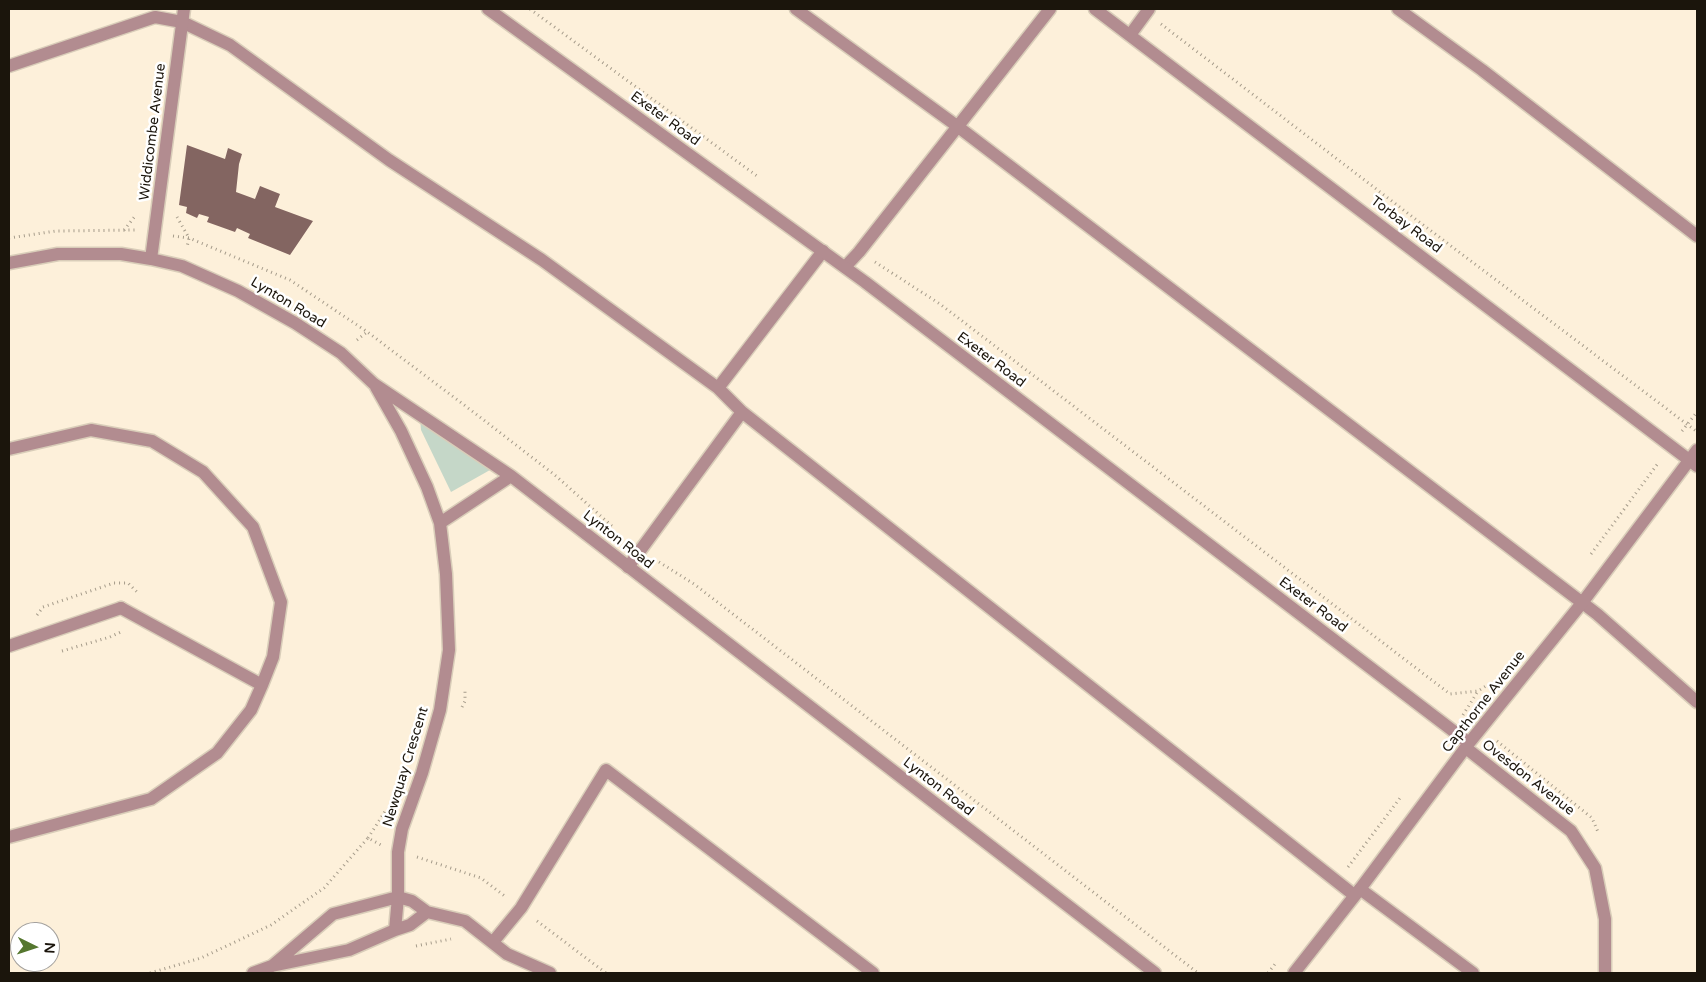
<!DOCTYPE html>
<html>
<head>
<meta charset="utf-8">
<style>
	body { margin:0 }
	#map { position:relative; width:1706px; height:982px; overflow:hidden; background:#fdf0da; font-family:"Varela Round",sans-serif }
	canvas { display:block }
	.frame { position:absolute; inset:0; border:10px solid #1b150c; pointer-events:none }
	.north { position:absolute; left:10px; top:922px; width:50px; height:50px; box-sizing:border-box; background:#fff; border:1px solid #a4a19e; border-radius:50%; rotate:94deg; font-size:14px; font-weight:700; line-height:20px; text-align:center; color:#1b150c }
	.north::after { content:''; display:block; margin:auto; width:18px; height:22px; background:#55772f; clip-path:polygon(50% 0,100% 100%,50% 72%,0 100%) }
</style>
</head>
<body>
<div id="map">
<canvas width="1706" height="982"></canvas>
<div class="frame"></div>
<div class="north">N</div>
</div>
<script>
const ctx = document.querySelector('canvas').getContext('2d');
ctx.lineJoin = 'round';
function fillPath(path, color) {
  ctx.fillStyle = color;
  ctx.fill(path, 'evenodd');
}
function poly(rows) {
  const path = new Path2D();
  for (const r of rows) {
    path.moveTo(r[0], r[1]);
    for (let i = 2; i < r.length; i += 2) path.lineTo(r[i], r[i + 1]);
  }
  return path;
}
function stroke(path, color, width, dash) {
  ctx.strokeStyle = color;
  ctx.lineWidth = width;
  ctx.lineCap = dash ? 'butt' : 'round';
  ctx.setLineDash(dash || []);
  ctx.stroke(path);
}
function write(font, color, halo, rows, align = 'center') {
  ctx.font = font + ' "Varela Round",sans-serif';
  ctx.lineWidth = 5;
  ctx.setLineDash([]);
  ctx.textBaseline = 'middle';
  ctx.strokeStyle = halo;
  ctx.fillStyle = color;
  for (const [text, x, y, turn = 0] of rows) {
    ctx.save();
    ctx.translate(x, y);
    ctx.rotate((+turn || 0) * Math.PI / 180);
    ctx.textAlign = isNaN(turn) ? turn : align;
    if (halo) ctx.strokeText(text, 0, 0);
    ctx.fillText(text, 0, 0);
    ctx.restore();
  }
}
const green = poly([
	[420,418,490,470,451,492,421,430]
]);
const building = poly([
	[187,145,225,159,228,148,242,154,239,164,236,192,255,199,260,186,280,194,275,207,313,221,290,255,248,238,250,234,237,228,235,232,207,222,209,217,199,214,197,218,186,213,187,207,179,205]
]);
const path = poly([
	[530,9,757,176],
	[1161,24,1414,218,1696,431],
	[177,217,189,238,187,247],
	[124,230,136,215],
	[173,236,189,238,290,280,366,331,476,414,556,476,612,526],
	[9,238,56,231,135,230],
	[875,262,940,304,1450,694,1478,691,1489,684],
	[357,340,367,332],
	[1682,431,1697,412],
	[1591,554,1659,462],
	[659,562,694,584,1198,973],
	[37,615,43,607,114,583,128,583,139,594],
	[62,651,110,637,123,631],
	[462,707,465,701,465,689],
	[1463,715,1478,691],
	[1497,741,1592,818,1598,832],
	[368,838,386,810],
	[417,857,481,878,506,897],
	[1348,867,1400,798],
	[537,921,606,973],
	[416,946,451,939],
	[150,973,201,958,271,925,324,888,368,838,381,845],
	[1268,973,1275,964]
]);
const lane = poly([
	[796,9,957,126,1597,614,1697,702],
	[1398,9,1482,70,1697,236],
	[1130,35,1149,9],
	[9,66,155,17,182,22,230,45,389,160,542,260,718,388,742,412,1354,895],
	[845,267,859,252,1050,9],
	[718,388,823,251],
	[9,449,91,430,152,441,203,472,253,527,281,602,273,657,262,685,251,710,217,753,151,799,9,837],
	[628,567,742,412],
	[121,608,262,685],
	[1360,889,1473,973],
	[493,942,521,908,606,770,873,973]
]);
const street = poly([
	[488,9,865,282,1469,743],
	[1095,9,1697,466],
	[151,259,184,9],
	[9,263,58,254,121,254,151,259,182,266,238,291,295,323,341,353,374,384,511,476,1155,973],
	[376,387,401,431,427,487,440,523,446,574,449,650,440,710,422,773,402,829,398,852,398,897,395,930],
	[440,523,511,476],
	[9,646,121,608],
	[1466,748,1571,831,1595,868,1605,919,1605,973],
	[272,966,333,914,398,897,412,901,427,912,465,921,507,954,550,973],
	[253,973,272,966,349,950,395,930,410,925,427,912],
	[1294,973,1360,889,1469,743,1582,603,1697,450]
]);
const streetNames = [
	["Exeter Road",665,119,36],
	["Widdicombe Avenue",153,132,-83],
	["Torbay Road",1406,225,37],
	["Lynton Road",288,303,31],
	["Exeter Road",991,360,37],
	["Lynton Road",618,540,38],
	["Exeter Road",1313,605,37],
	["Capthorne Avenue",1484,702,-52],
	["Newquay Crescent",406,767,-73],
	["Ovesdon Avenue",1528,778,38],
	["Lynton Road",938,787,38]
];
fillPath(green, '#c5d7c8');
fillPath(building, '#836561');
stroke(lane, '#d9cdb9', 15);
stroke(street, '#d9cdb9', 15);
stroke(path, '#a59b8a', 3, [1, 4]);
stroke(lane, '#b28c90', 12);
stroke(street, '#b28c90', 12);
write('14px', '#1b150c', '#fff', streetNames);
</script>
</body>
</html>
